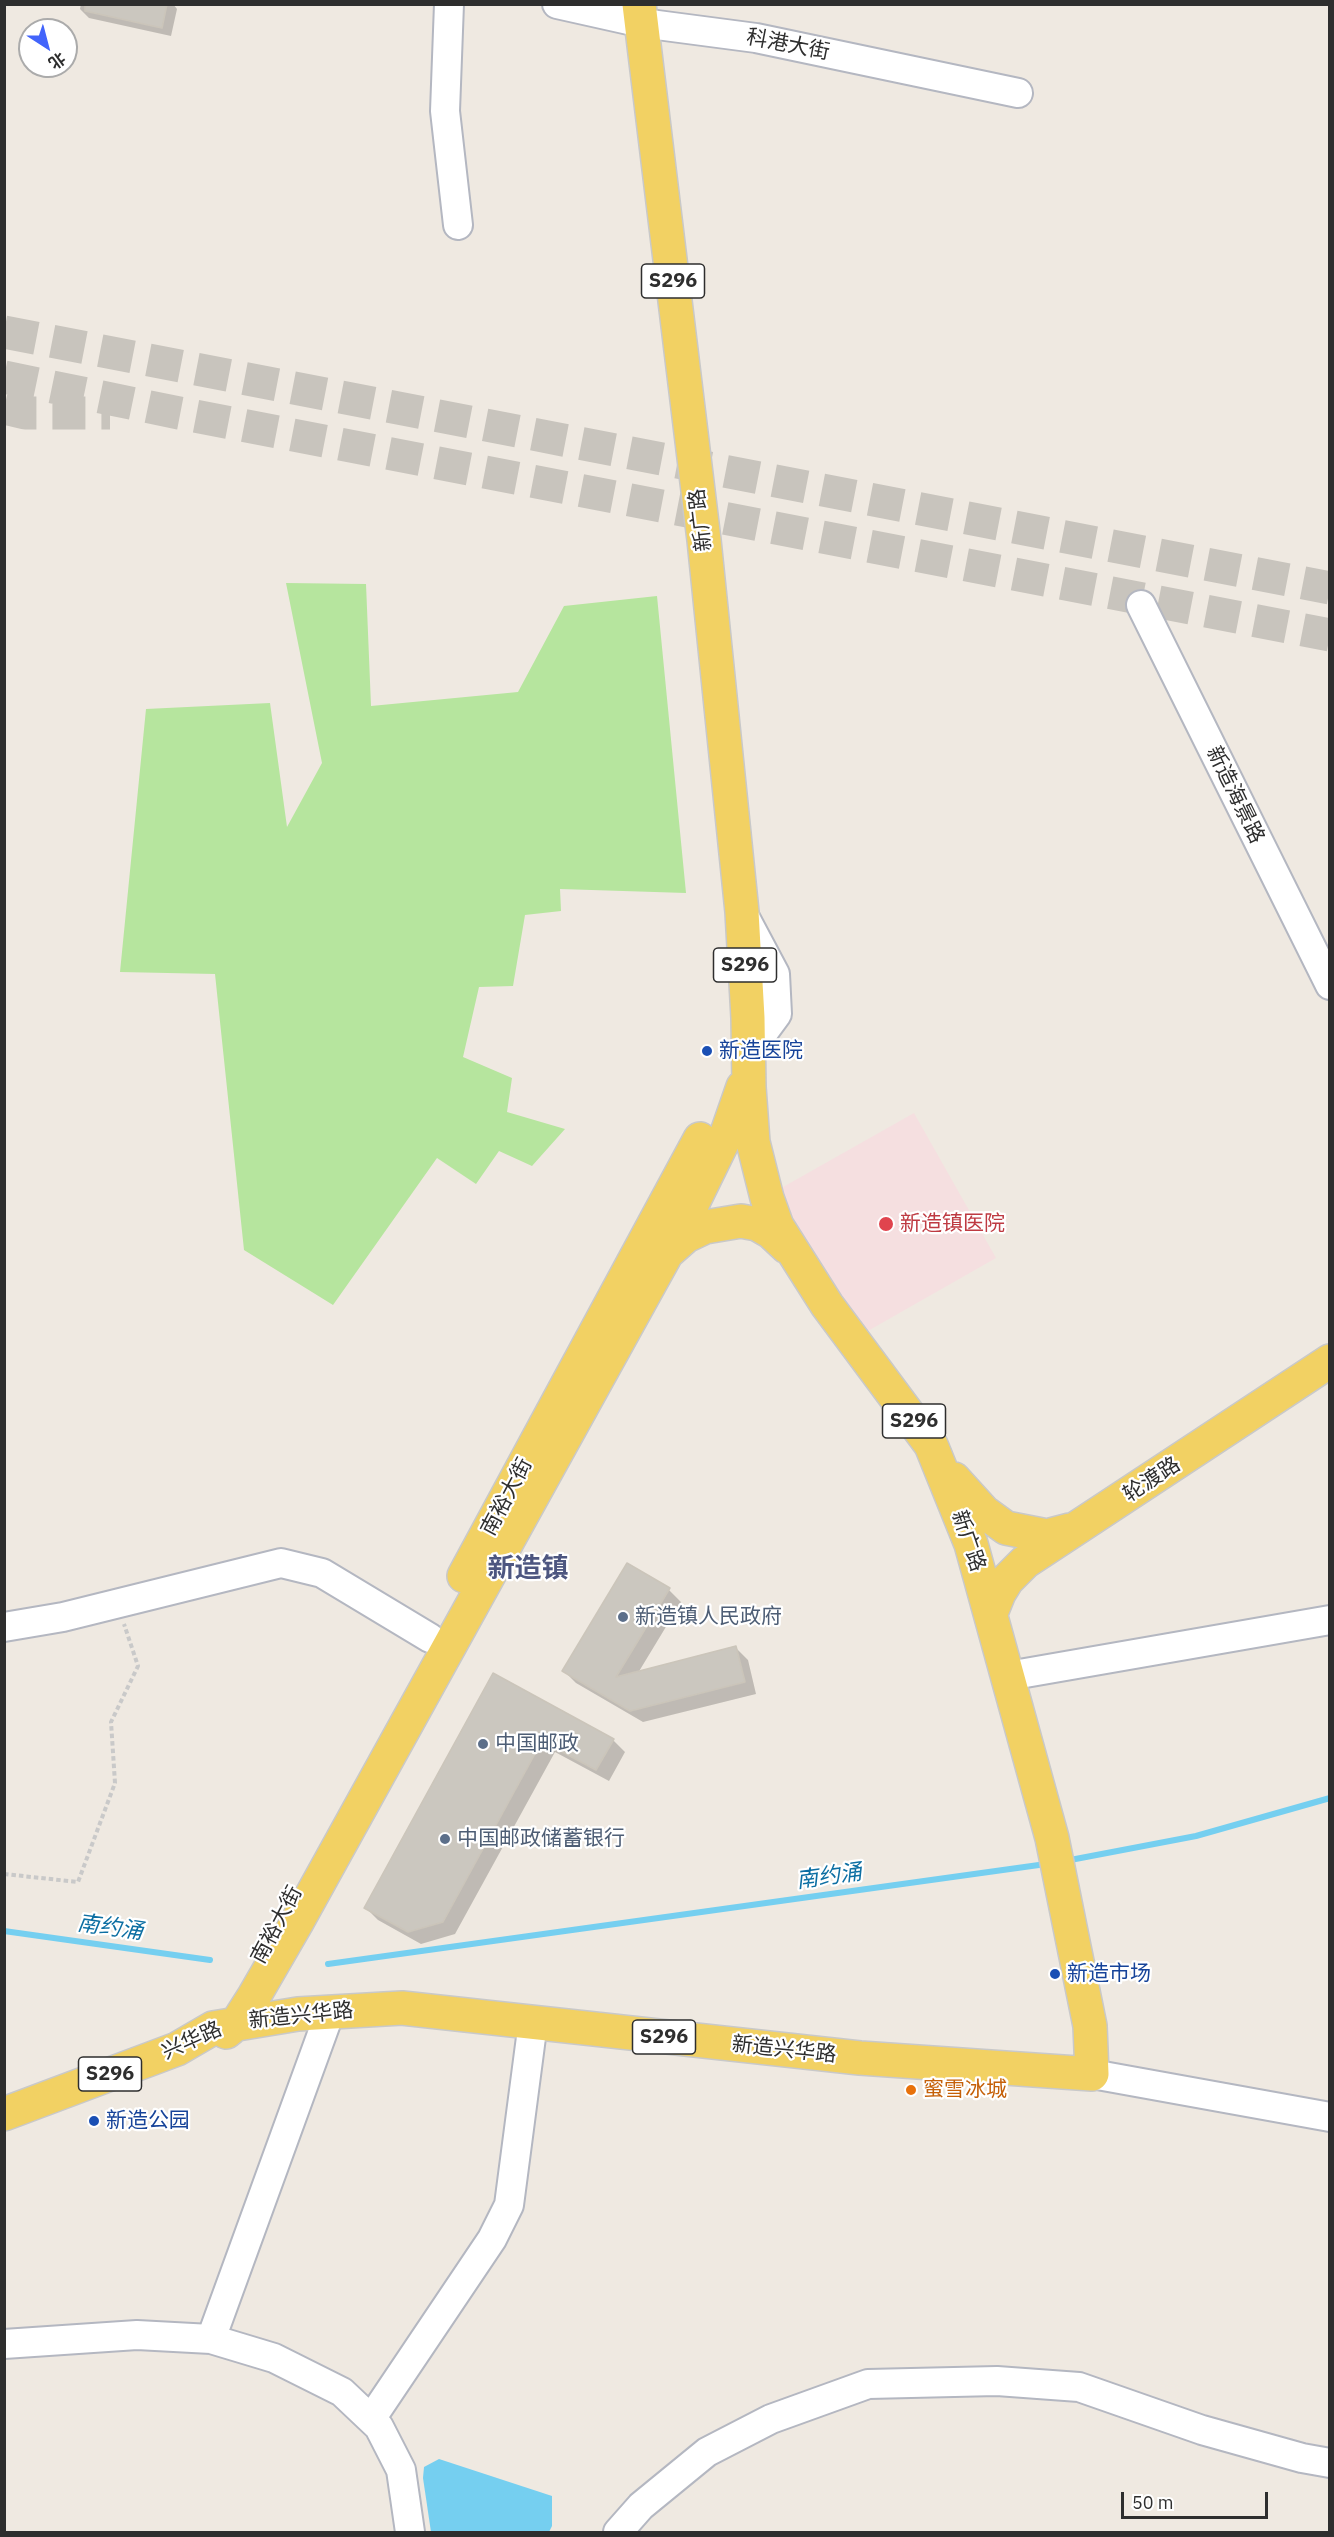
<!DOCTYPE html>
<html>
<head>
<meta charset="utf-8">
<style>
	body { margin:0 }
	#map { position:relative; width:1334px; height:2537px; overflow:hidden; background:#efe9e1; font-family:"IBM Plex Sans","Noto Sans SC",sans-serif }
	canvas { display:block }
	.frame { position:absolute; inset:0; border:6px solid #2e2e2e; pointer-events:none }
	.north { position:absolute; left:18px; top:18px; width:60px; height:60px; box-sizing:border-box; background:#fff; border:2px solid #ababab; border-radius:50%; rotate:144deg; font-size:16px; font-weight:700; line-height:24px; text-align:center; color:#2e2e2e }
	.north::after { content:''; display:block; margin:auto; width:21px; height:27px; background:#4264fb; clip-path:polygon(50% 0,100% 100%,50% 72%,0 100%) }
	.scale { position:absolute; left:1121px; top:2492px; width:147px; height:27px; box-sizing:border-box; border:3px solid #2e2e2e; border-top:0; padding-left:8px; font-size:18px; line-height:21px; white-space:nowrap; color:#2e2e2e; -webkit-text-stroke:4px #fff; paint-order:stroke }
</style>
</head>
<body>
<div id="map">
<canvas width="1334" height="2537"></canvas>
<div class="frame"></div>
<div class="north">北</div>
<div class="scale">50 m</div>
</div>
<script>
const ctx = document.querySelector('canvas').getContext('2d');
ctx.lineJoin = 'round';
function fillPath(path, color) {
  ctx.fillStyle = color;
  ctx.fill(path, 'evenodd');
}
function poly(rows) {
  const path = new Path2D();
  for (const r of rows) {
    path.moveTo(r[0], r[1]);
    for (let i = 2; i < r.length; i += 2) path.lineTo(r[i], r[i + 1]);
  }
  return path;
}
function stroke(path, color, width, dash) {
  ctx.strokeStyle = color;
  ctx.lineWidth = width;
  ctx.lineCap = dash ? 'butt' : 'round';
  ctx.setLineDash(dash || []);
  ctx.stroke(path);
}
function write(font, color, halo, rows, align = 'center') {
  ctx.font = font + ' "IBM Plex Sans","Noto Sans SC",sans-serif';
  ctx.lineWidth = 4.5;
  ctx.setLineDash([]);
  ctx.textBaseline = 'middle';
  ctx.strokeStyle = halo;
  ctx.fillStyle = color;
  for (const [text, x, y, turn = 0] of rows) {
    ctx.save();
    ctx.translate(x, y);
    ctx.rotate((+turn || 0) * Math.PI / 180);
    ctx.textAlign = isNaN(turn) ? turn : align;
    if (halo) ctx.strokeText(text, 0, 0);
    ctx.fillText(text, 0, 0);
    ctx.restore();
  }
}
const medical = poly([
	[914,1113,996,1258,859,1336,776,1191]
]);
const green = poly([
	[286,583,366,584,371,706,518,692,564,606,657,596,686,893,560,889,561,911,525,915,513,986,479,987,463,1057,512,1078,507,1112,565,1129,532,1166,499,1151,476,1184,437,1158,333,1305,244,1250,215,974,120,972,146,709,270,703,287,827,322,763]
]);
const water = poly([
	[439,2459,552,2496,552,2526,549,2532,431,2532,423,2478,424,2467]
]);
const shadow = poly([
	[81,4,173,4,177,9,171,36,89,18,80,9],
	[669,1590,681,1602,638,1673,736,1648,748,1660,756,1694,643,1722,576,1683,564,1671],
	[494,1675,613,1740,625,1752,609,1781,555,1752,455,1934,421,1944,378,1920,366,1908]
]);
const stream = poly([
	[1065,1861,1196,1836,1330,1798],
	[4,1931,210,1960],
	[328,1964,1046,1864]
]);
const building = poly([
	[85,4,167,4,162,28,85,11,85,4],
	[627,1563,670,1588,616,1677,736,1646,745,1682,630,1711,562,1671,627,1563],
	[493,1673,614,1739,596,1770,542,1741,443,1922,408,1932,364,1908,493,1673]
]);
const majorTunnel = poly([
	[4,332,1330,588],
	[4,377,179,413,1330,635],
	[4,408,25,413,110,413]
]);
const path = poly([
	[4,1874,78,1882,115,1783,111,1722,138,1666,124,1624]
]);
const minor = poly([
	[449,4,445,111,458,225],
	[557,4,642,23,756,38,1018,93],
	[1141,605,1330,985],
	[742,912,775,974,777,1014,749,1052],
	[4,1627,63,1617,281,1563,322,1573,430,1638],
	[1008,1676,1330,1620],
	[1092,2074,1330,2117],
	[211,2339,330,2012],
	[4,2344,137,2335,211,2339,274,2358,342,2392,379,2427,401,2470,410,2532],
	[371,2419,492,2239,509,2205,533,2022],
	[618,2532,641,2506,707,2452,771,2419,868,2384,997,2381,1079,2387,1202,2430,1302,2458,1330,2463]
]);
const major = poly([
	[669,1251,686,1236,705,1227,741,1221,757,1224,771,1232,787,1247],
	[954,1479,984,1512,1006,1528,1047,1536,1070,1530],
	[464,1576,700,1139],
	[991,1613,999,1593,1007,1580,1025,1562,1330,1361],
	[226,2032,237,2023,253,1998,297,1922,680,1229,727,1133,743,1087],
	[4,2114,177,2049,213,2028,298,2014,402,2008,860,2058,1092,2074,1090,2026,1052,1838,971,1544,931,1445,827,1305,777,1226,767,1198,753,1142,749,1087,748,1018,742,912,704,540,639,4]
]);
const markers = [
	[707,1051,6,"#1a4fb4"],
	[886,1224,8,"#e0444e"],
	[623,1617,6,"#5c6f8a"],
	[483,1744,6,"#5c6f8a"],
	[445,1839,6,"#5c6f8a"],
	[1055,1974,6,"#1a4fb4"],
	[911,2090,6,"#e8710a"],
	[94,2121,6,"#1a4fb4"]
];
const shields = [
	[673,281,63],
	[745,965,63],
	[914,1421,63],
	[664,2037,63],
	[110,2074,63]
];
const shieldNames = [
	["S296",673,281],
	["S296",745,965],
	["S296",914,1421],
	["S296",664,2037],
	["S296",110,2074]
];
const streetNames = [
	["科港大街",788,45,11],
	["新广路",701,520,-97],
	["新造海景路",1235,795,64],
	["轮渡路",1152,1480,-33],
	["南裕大街",507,1497,-62],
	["新广路",968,1541,71],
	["南裕大街",277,1925,-62],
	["新造兴华路",301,2016,-6],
	["兴华路",192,2041,-24],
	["新造兴华路",784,2050,6]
];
const transitNames = [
	["新造医院",719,1051],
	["新造市场",1067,1974],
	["新造公园",106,2121]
];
const healthNames = [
	["新造镇医院",900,1224]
];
const serviceNames = [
	["新造镇人民政府",635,1617],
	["中国邮政",495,1744],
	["中国邮政储蓄银行",457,1839]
];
const foodNames = [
	["蜜雪冰城",923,2090]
];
const waterNames = [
	["南约涌",829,1877,-8],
	["南约涌",110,1928,8]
];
const districtNames = [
	["新造镇",528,1569]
];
fillPath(medical, '#f5dfe0');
fillPath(green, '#b6e59e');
fillPath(water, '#75cff0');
fillPath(shadow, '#0003');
stroke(stream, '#75cff0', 6);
fillPath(building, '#cbc7bf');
stroke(building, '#cbc5ba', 1.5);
stroke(majorTunnel, '#c8c4bd', 33, [33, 16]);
stroke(minor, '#b4b7c1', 32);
stroke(major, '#c9c9c9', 36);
stroke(path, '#c9c9c9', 4, [4.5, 3]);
stroke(minor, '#fff', 28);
stroke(major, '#f2d163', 33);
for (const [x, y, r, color] of markers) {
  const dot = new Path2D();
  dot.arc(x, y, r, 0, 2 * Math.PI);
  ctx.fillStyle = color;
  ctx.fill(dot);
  stroke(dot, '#fff', 2);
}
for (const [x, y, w] of shields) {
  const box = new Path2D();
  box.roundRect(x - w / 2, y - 17, w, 34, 4.5);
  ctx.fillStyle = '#fff';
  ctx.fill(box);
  stroke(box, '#2e2e2e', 1.5);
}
write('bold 20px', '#2e2e2e', null, shieldNames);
write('21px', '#2e2e2e', '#fff', streetNames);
write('21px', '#164399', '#fff', transitNames, 'left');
write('21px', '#be3a42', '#fff', healthNames, 'left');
write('21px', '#4e5e75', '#fff', serviceNames, 'left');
write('21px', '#c56008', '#fff', foodNames, 'left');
write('italic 22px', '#0d6fa3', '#fff', waterNames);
write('bold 27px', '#4d5680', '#fff', districtNames);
</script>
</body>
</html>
